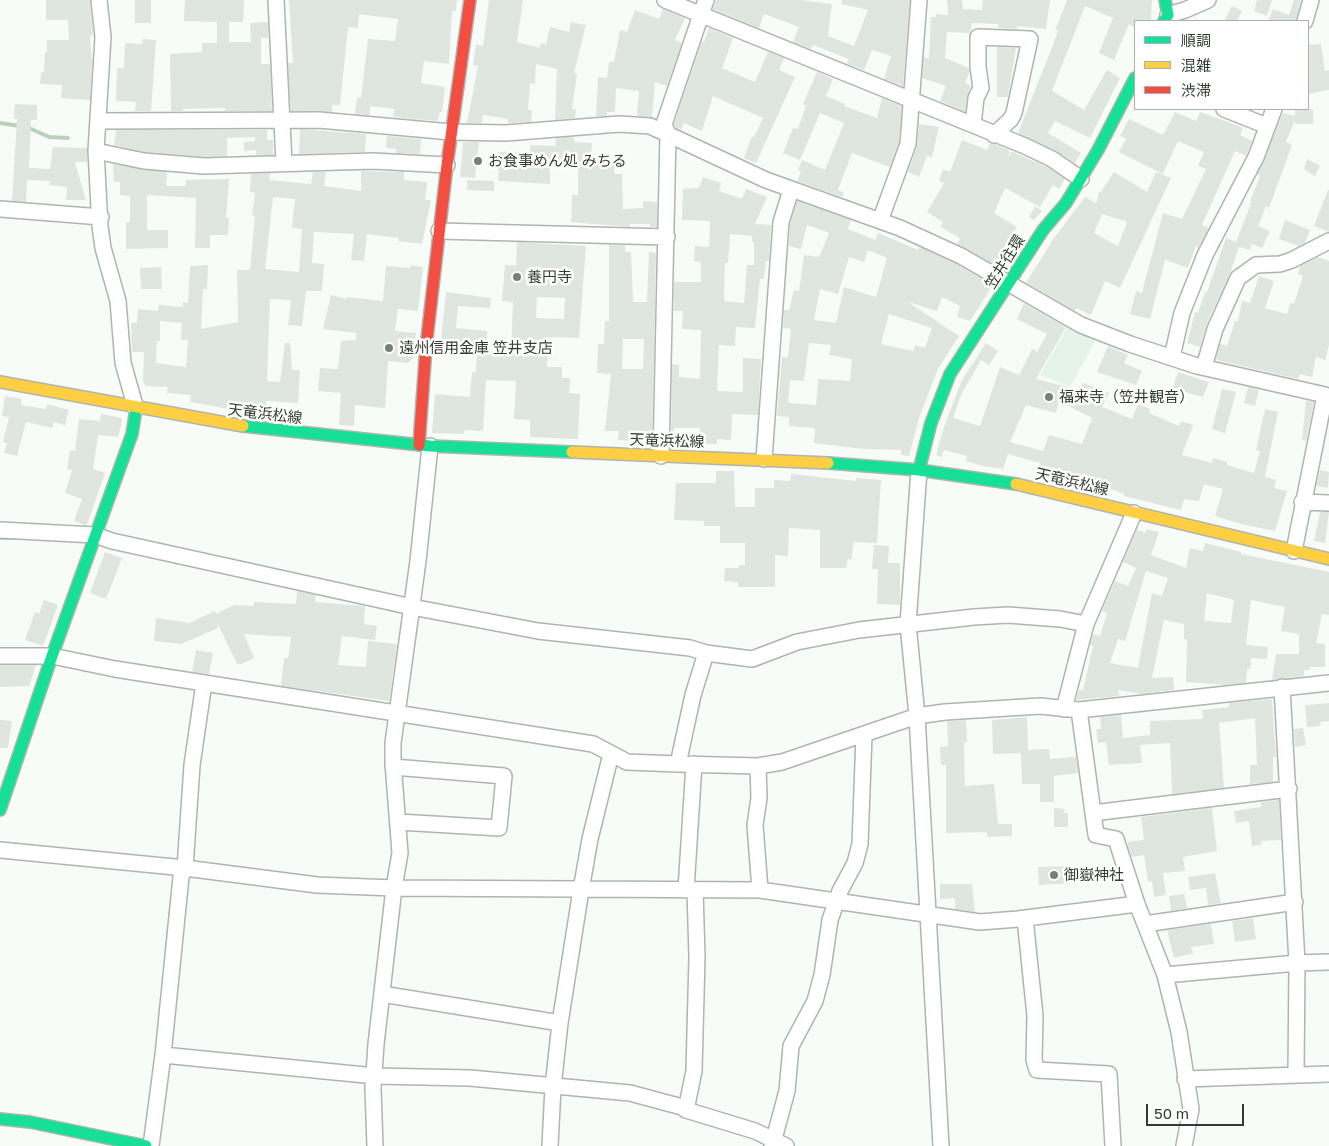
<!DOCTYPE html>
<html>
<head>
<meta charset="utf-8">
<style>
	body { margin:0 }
	#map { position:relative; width:1329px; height:1146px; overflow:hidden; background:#f8fcf9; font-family:"Golos Text","Noto Sans JP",sans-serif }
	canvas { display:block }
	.legend { position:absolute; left:1134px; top:20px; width:175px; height:90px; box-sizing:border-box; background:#fff; border:1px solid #adb1ad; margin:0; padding:6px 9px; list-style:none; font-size:15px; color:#313d32 }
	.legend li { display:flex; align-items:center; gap:10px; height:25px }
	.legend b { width:25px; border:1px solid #adb1ad }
	.scale { position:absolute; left:1146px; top:1104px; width:98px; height:22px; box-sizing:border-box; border:2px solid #313d32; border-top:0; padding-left:6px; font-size:15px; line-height:18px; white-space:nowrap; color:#313d32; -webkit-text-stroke:4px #fff; paint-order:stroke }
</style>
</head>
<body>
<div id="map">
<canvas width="1329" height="1146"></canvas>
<ul class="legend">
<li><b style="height:6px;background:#16e098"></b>順調</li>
<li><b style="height:6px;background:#ffcf43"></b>混雑</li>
<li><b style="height:6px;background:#f24e42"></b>渋滞</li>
</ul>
<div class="scale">50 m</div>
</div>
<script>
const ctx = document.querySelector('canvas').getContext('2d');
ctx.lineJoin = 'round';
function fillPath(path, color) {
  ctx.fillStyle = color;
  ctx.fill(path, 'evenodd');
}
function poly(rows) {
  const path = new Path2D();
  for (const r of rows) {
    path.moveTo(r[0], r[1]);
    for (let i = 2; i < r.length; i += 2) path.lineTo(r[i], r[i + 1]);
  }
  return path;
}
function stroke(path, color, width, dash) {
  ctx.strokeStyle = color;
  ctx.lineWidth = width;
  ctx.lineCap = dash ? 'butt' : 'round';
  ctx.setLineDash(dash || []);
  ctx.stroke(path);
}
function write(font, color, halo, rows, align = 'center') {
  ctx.font = font + ' "Golos Text","Noto Sans JP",sans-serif';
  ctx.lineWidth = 5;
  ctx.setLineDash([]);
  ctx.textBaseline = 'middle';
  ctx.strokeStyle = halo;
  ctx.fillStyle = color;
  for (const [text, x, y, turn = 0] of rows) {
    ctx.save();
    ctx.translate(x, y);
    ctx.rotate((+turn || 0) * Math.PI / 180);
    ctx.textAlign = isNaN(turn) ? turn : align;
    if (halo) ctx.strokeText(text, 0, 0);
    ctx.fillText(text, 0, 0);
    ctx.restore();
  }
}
const green = poly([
	[1068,326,1096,340,1070,387,1040,375]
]);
const stream = poly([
	[0,123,20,126],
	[27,127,49,137,68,138],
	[0,538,16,538]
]);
const building = poly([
	[46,0,90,0,93,35,90,36,92,61,90,100,61,98,62,85,40,84,41,72,44,72,45,52,47,53,47,40,69,40,68,20,46,20],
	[135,0,151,0,151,23,135,23],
	[185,0,244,0,243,22,229,22,229,42,251,42,250,23,268,22,268,38,261,38,261,64,270,64,272,111,225,111,225,108,183,109,183,111,171,111,170,54,202,52,202,43,217,43,217,22,184,21],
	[289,0,457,0,456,11,452,11,449,64,424,61,421,83,445,87,442,112,440,112,438,121,393,117,394,109,370,106,370,115,355,114,357,97,361,98,368,39,395,41,398,19,359,14,358,28,348,27,340,105,332,105,332,112,291,111,288,63,293,63],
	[489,0,523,0,517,42,540,48,541,43,546,44,550,27,569,32,571,22,586,25,574,73,577,74,572,109,576,109,575,118,555,120,557,69,536,64,535,84,530,83,528,110,532,110,531,122,508,123,508,119,483,115,482,123,467,123,478,66,473,65,476,44,483,46],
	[716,0,800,0,832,4,828,36,854,46,868,10,841,4,842,0,910,0,903,86,884,79,891,56,872,50,864,70,847,64,849,59,813,45,811,49,793,42,799,27,764,14,759,28,713,9],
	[947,0,962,0,963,9,982,10,983,0,1050,0,1046,29,1017,26,1017,29,998,28,998,24,972,23,970,33,947,32,945,58,969,68,969,73,965,83,971,86,967,97,965,112,940,101,946,86,922,78,924,57,929,59,931,17,936,17,936,14,948,15],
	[1067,0,1152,0,1151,21,1135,21,1135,28,1129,24,1114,60,1099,53,1113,18,1085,6,1052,91,1084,110,1107,70,1120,78,1090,138,1055,121,1048,133,1081,153,1075,163,1056,151,1018,133,1053,45,1058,30,1055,30],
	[1257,0,1272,0,1267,16,1254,11],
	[1294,0,1301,0,1296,21,1268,21,1273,9,1289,15],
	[1232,6,1242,11,1237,21,1224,21],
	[663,9,685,18,675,40,682,43,667,86,655,82,652,117,637,116,639,91,616,88,615,112,607,112,607,116,596,116,598,77,607,78,609,62,614,62,620,30,627,32,635,10,659,19],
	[709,28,733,38,722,68,755,82,768,52,784,58,779,70,795,77,756,163,744,158,752,136,754,137,763,118,713,96,702,131,684,123,681,130,676,128,674,124,702,41,704,42],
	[143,39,156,40,151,111,135,111,136,102,116,101,117,68,124,68,125,43,142,44],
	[1321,44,1325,71,1329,70,1329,90,1308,94,1308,45],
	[997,47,1016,48,1008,97,997,97],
	[817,72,833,79,826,96,845,104,844,106,877,118,882,98,902,106,899,142,890,167,852,153,838,190,844,193,842,197,797,181,801,172,798,170,802,160,825,170,844,123,820,113,800,160,783,153,793,128,798,129,806,106,803,104],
	[15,104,37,105,37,120,31,120,29,168,50,169,53,147,87,148,87,162,75,162,86,200,66,200,67,187,49,185,50,181,27,180,26,202,12,201,17,119,14,119],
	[1295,109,1313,109,1313,124,1295,124,1295,120,1286,142,1292,145,1269,208,1266,206,1258,226,1270,231,1262,248,1252,244,1250,250,1239,247,1230,273,1206,325,1200,347,1187,343,1195,312,1198,313,1205,292,1207,292,1226,238,1236,242,1252,201,1250,201,1260,176,1257,174,1283,113,1295,116],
	[1175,112,1196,121,1200,112,1225,121,1243,128,1240,135,1252,141,1246,156,1235,151,1202,225,1209,228,1198,248,1196,246,1188,268,1165,260,1150,319,1130,314,1136,291,1142,293,1163,213,1182,219,1206,169,1198,166,1204,152,1178,141,1163,174,1119,152,1126,139,1120,136,1129,119,1163,135],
	[919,124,939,127,932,157,927,156,919,177,908,172,917,147],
	[300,129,366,134,365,152,299,154],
	[116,130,267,130,267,140,273,140,273,155,256,155,256,150,244,151,244,142,255,141,255,137,227,138,227,156,204,157,145,152,114,145],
	[387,136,421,139,420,154,396,153,396,149,386,148],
	[574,137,574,142,592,143,591,160,597,159,598,163,614,164,614,174,622,174,623,209,643,208,643,201,657,202,657,227,650,227,650,224,630,224,630,227,571,222,572,195,578,195,578,162,550,168,550,184,498,181,499,152,530,153,530,145,555,146,556,138],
	[962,140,987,150,990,143,995,144,1009,150,1009,158,1011,151,1047,167,1065,179,1059,189,1053,185,1040,207,1005,188,994,213,1017,227,1008,242,1012,244,1005,255,1011,258,1003,270,957,244,960,238,940,227,943,222,927,212,944,183,939,181,943,169,950,172],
	[463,142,479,142,475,178,460,177],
	[1307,159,1320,166,1315,176,1304,169],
	[113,164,167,172,166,186,186,186,186,180,229,179,226,218,229,218,228,235,210,235,210,248,195,248,196,198,149,195,147,196,147,230,168,230,168,248,126,249,126,222,130,222,130,196,120,195,120,182,114,182],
	[361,171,404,172,404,180,427,182,425,200,431,200,422,244,398,241,399,238,367,234,364,261,351,260,354,234,314,232,312,263,324,264,322,291,306,291,302,326,288,325,291,300,270,299,267,381,280,382,285,343,290,343,292,370,300,370,298,403,266,401,266,405,242,403,240,411,190,402,191,395,167,393,168,387,146,386,143,382,144,352,132,352,131,323,137,323,138,309,158,311,159,305,183,307,183,302,188,303,190,266,208,265,207,289,203,289,201,329,238,322,237,270,250,270,255,216,252,215,255,193,250,192,251,174,270,173,269,180,311,184,313,172,326,172,324,186,361,191],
	[273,197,295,199,292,228,302,229,299,272,265,269],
	[160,321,182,323,181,340,188,340,186,367,156,363,157,341,160,341],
	[1114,172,1147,192,1156,172,1171,178,1120,288,1105,281,1091,315,1076,308,1075,311,1026,283,1054,238,1085,197,1096,203,1099,192,1101,192],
	[1102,214,1127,222,1118,246,1094,233],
	[703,177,721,183,719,191,742,199,746,189,767,197,755,224,771,225,769,261,766,261,764,279,760,279,755,328,736,327,735,346,719,345,717,391,743,392,743,358,761,359,758,415,732,414,731,440,717,439,717,444,702,444,703,440,699,440,700,428,674,428,673,443,671,443,672,364,679,365,679,377,700,379,701,330,682,329,683,311,674,311,674,282,701,282,701,262,694,261,695,246,709,247,710,221,682,220,683,189,699,188],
	[730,234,752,236,752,242,754,242,754,265,747,265,744,303,724,301,725,263,728,263],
	[467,180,494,181,494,191,467,190],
	[1328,190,1329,190,1329,232,1314,226],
	[797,201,851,220,848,229,875,240,878,233,918,250,919,247,957,264,993,285,970,321,957,317,960,306,942,297,937,311,908,302,959,336,938,369,919,418,909,456,901,455,901,450,864,449,814,443,815,428,789,426,789,417,777,416,782,357,788,357,791,329,783,328,784,310,789,310,794,290,799,291,804,255,819,257,829,233,807,225,801,249,789,246,790,224],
	[868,250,887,258,876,297,844,287,836,323,814,320,820,289,838,294,849,257,864,262],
	[889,314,932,328,925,348,915,345,913,351,881,344],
	[809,343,831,345,829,355,852,359,850,381,818,379,816,405,788,403,790,380,804,381],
	[1035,206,1042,211,1034,220,1029,217],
	[1285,220,1310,230,1305,243,1299,246,1279,239],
	[517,242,586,246,579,338,548,337,547,367,562,367,562,378,570,378,569,393,580,394,578,439,530,437,530,420,514,419,516,381,486,380,483,431,465,430,464,434,432,433,435,394,470,397,472,372,476,372,477,350,511,351,513,302,502,301,505,265,516,266],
	[537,297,565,298,564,319,536,318],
	[609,245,625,245,625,252,631,252,633,302,647,302,649,252,656,253,652,442,618,440,619,431,605,431,611,374,597,373,598,344,604,344,605,321,609,321],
	[623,339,644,339,643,369,622,369],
	[1318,257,1329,261,1329,345,1325,360,1316,357,1312,377,1300,374,1298,379,1216,360,1220,344,1227,346,1235,321,1238,321,1242,301,1250,303,1259,276,1274,281,1265,308,1287,314,1290,303,1294,304,1303,276,1298,274,1300,266],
	[411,265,423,267,418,311,398,309,395,331,416,333,413,358,408,363,388,361,385,408,355,405,354,426,339,425,341,393,318,391,320,368,338,369,341,341,356,340,356,333,323,329,331,295,346,299,347,297,383,301,386,266,410,268],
	[161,267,162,289,141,289,140,268],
	[446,292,491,298,490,308,458,306,456,328,487,331,486,348,454,347,455,340,441,340],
	[1024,303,1066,327,1036,379,1079,390,1083,383,1109,393,1102,407,1132,419,1138,404,1150,409,1149,413,1179,426,1181,421,1193,425,1182,455,1212,463,1213,458,1227,462,1227,465,1254,473,1260,451,1256,450,1265,409,1278,412,1265,477,1276,480,1274,488,1287,491,1275,531,1241,524,1215,516,1223,489,1204,484,1199,501,1184,499,1181,510,1124,496,1124,494,1085,479,1084,487,1038,476,1040,463,1008,454,1003,469,983,466,966,461,967,456,944,450,942,457,936,455,944,427,962,380,986,343,998,351,989,365,981,360,962,393,953,418,980,426,1000,367,1019,375,1032,349,1037,352,1047,334,1017,319],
	[1059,401,1092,418,1082,444,1049,435,1043,451,1010,442,1026,405,1056,413],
	[1108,346,1128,355,1124,363,1142,371,1136,385,1097,372],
	[1178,372,1209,382,1203,397,1184,392,1182,400,1170,396],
	[1248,387,1259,390,1255,406,1244,403],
	[1222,389,1236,392,1225,433,1212,429],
	[5,396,22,399,21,405,46,409,47,404,69,410,65,425,54,422,52,428,26,422,17,456,4,453,7,443,3,442,9,417,2,416],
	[1306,401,1314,402,1306,441,1302,440],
	[101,414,122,418,121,426,118,437,98,435,93,469,105,473,87,525,85,525,74,521,82,499,65,493,72,470,67,469,70,450,75,451,79,419,100,421],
	[1320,470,1329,472,1328,488,1316,486],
	[716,471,734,471,735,507,755,507,755,488,774,488,774,480,790,481,791,474,856,481,856,478,881,480,877,543,854,542,851,560,848,559,846,568,820,568,820,530,789,528,788,556,775,555,775,587,738,587,738,582,724,581,725,568,739,568,739,565,745,565,745,543,720,543,720,526,704,526,704,521,674,520,676,483,716,483],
	[1320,512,1329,512,1325,543,1314,541],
	[1137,529,1145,533,1147,529,1159,532,1151,555,1186,568,1190,548,1203,551,1205,543,1241,552,1241,554,1329,572,1329,615,1322,614,1316,643,1325,644,1325,667,1310,667,1310,670,1304,670,1304,676,1272,680,1276,654,1299,654,1299,634,1281,631,1285,607,1251,600,1246,645,1268,647,1267,659,1251,658,1250,669,1247,669,1246,683,1226,685,1186,682,1187,640,1184,639,1184,624,1164,620,1152,678,1173,677,1174,690,1141,694,1118,690,1119,696,1076,700,1079,690,1083,690,1093,646,1090,645,1093,634,1100,636,1107,613,1102,611,1115,581,1128,586,1136,568,1123,562],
	[1146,571,1168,578,1162,596,1152,593,1138,668,1110,663,1118,639,1125,641],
	[1207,593,1234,600,1231,623,1204,621],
	[874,545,889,546,888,563,900,563,900,605,877,604,878,569,872,569],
	[105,552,122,558,106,599,90,593],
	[297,591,316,595,315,602,365,606,364,624,377,626,375,640,342,636,338,665,366,667,368,641,397,644,389,701,281,686,284,658,288,658,291,637,244,634,254,658,241,664,237,664,218,624,218,628,181,644,154,641,156,618,189,623,215,611,216,614,234,605,254,606,254,602,296,604],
	[44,600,58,605,43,646,25,640,35,612,39,614],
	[196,650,213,653,209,674,192,672],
	[0,665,36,665,29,686,0,687],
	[1272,699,1276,757,1273,757,1273,782,1250,784,1250,765,1257,765,1255,718,1219,723,1224,788,1172,794,1170,743,1140,745,1142,763,1109,765,1106,742,1098,743,1096,729,1101,729,1100,717,1121,715,1123,738,1150,735,1150,721,1203,719,1202,710,1229,707,1229,703],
	[1329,703,1329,721,1320,722,1321,726,1307,727,1305,705],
	[1027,717,1028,750,1049,749,1050,759,1076,757,1078,773,1054,776,1054,802,1040,802,1040,784,1022,784,1021,753,993,754,992,720],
	[0,720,12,721,8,748,0,748],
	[966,720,967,742,964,742,965,786,994,784,998,824,1012,824,1012,836,987,837,987,832,946,833,946,765,941,765,940,747,948,746,947,721],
	[1303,728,1306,745,1295,747,1294,729],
	[1279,800,1281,840,1261,841,1262,845,1252,846,1249,821,1236,823,1234,811,1261,807,1261,802],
	[1054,808,1065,809,1064,813,1068,813,1068,827,1054,827],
	[1212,808,1217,851,1183,857,1185,871,1163,873,1166,895,1154,897,1152,881,1148,882,1144,855,1132,857,1128,846,1128,842,1144,840,1141,817],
	[1069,866,1069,883,1039,885,1038,867],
	[1215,873,1221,903,1208,905,1206,888,1190,890,1188,877],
	[940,884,972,884,975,912,955,909,955,898,940,899],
	[1184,894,1187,908,1171,911,1169,896],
	[1253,918,1256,939,1235,942,1232,921],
	[1211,924,1214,944,1191,947,1193,953,1174,958,1167,930]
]);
const street = poly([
	[99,0,103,37,96,151,100,226,103,248,118,301,123,363,136,409],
	[276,0,284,163],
	[665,0,1025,146,1052,159,1081,179],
	[1168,15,1185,10,1208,0],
	[1305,21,1311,0],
	[1224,109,1267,126],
	[99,121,319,120,451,132,506,133,619,124,650,126,766,180,900,228,961,256,1081,325,1130,344,1197,366,1325,395,1329,400],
	[973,125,976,98,981,88,978,67,978,37,1030,39,1014,113,1011,119,994,135],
	[96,151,144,161,204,166,373,161,447,165],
	[0,209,101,217],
	[880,221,908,144,919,0],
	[439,231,667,237],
	[1172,357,1182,313,1205,255,1256,157,1274,109],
	[1204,367,1215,329,1238,278,1256,265,1280,264,1292,260,1329,241],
	[661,456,668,134,664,124,706,0],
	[764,459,781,222,791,190],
	[919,470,908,624,917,716,941,1146],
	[1302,502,1329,503],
	[0,530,95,535,112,541,412,607,538,631,690,648,706,653,693,695,678,764],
	[1294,551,1325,395],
	[706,653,752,659,797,642,859,630,974,617,1008,615,1060,619,1086,624,1134,513],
	[0,656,52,656,115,669,593,744,627,762,678,764,758,766,782,762,917,716,945,712,1040,706,1079,710,1329,683],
	[1282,687,1297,963,1296,1074],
	[1064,709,1086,624],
	[1079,710,1096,835,1116,839,1137,904],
	[758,766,759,798,755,825,760,890],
	[393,767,504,776,499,828,399,822],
	[1093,813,1289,789],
	[0,850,185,868,317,885,394,888,760,890,980,922,1018,919,1137,904,1165,975,1297,963,1329,962],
	[686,890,694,764],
	[1025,918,1035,1016,1034,1060,1037,1070,1109,1074,1113,1146],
	[1145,924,1295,902],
	[1165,975,1179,1032,1191,1109,1184,1146],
	[382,994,560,1023],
	[163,1055,375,1076,470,1078,630,1093,682,1107,686,1110,755,1131,786,1146],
	[1185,1079,1329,1074],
	[686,1110,694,1071,697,957,695,890],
	[151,1146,163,1055,181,877,185,868,192,765,204,683],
	[375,1146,373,1088,376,1044,394,888,400,853,393,763,393,743,418,561,430,446],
	[550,1146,553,1087,560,1023,581,890,590,839,611,754],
	[772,1146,787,1091,791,1046,815,1001,822,975,830,920,840,891,855,863,860,844,864,735]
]);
const fast = poly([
	[1164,21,1168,15,1165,0],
	[243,426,430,446,572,452],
	[828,463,919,470,1016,484],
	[919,470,931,423,950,374,1043,230,1066,203,1098,150,1135,78],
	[0,810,52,656,132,434,136,409],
	[0,1119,30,1122,146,1146]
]);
const slow = poly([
	[0,382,243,426],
	[572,452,828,463],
	[1016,484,1329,559]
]);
const jam = poly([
	[419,445,426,347,447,165,470,0]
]);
const markers = [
	[478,161,5,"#778078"],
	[517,277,5,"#778078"],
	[389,348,5,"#778078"],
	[1049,397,5,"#778078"],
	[1054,875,5,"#778078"]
];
const poiNames = [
	["お食事めん処 みちる",488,161],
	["養円寺",527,277],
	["遠州信用金庫 笠井支店",399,348],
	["福来寺（笠井観音）",1059,397],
	["御嶽神社",1064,875]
];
const streetNames = [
	["笠井往環",1005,262,-58],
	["天竜浜松線",265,414,7],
	["天竜浜松線",667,441,2],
	["天竜浜松線",1072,482,13]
];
fillPath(green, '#e6f3e7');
stroke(stream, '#b9d1ba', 4);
fillPath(building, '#dee6df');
stroke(street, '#aeb5af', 18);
stroke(fast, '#aeb5af', 14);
stroke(slow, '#aeb5af', 14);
stroke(jam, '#aeb5af', 14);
stroke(street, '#fefffe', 15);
stroke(fast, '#16e098', 11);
stroke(slow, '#ffcf43', 11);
stroke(jam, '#f24e42', 11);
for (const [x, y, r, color] of markers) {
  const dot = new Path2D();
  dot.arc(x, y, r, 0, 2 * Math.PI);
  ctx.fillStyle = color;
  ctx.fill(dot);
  stroke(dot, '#fff', 2);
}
write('15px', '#313d32', '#fff', poiNames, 'left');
write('15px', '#313d32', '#fff', streetNames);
</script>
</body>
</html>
